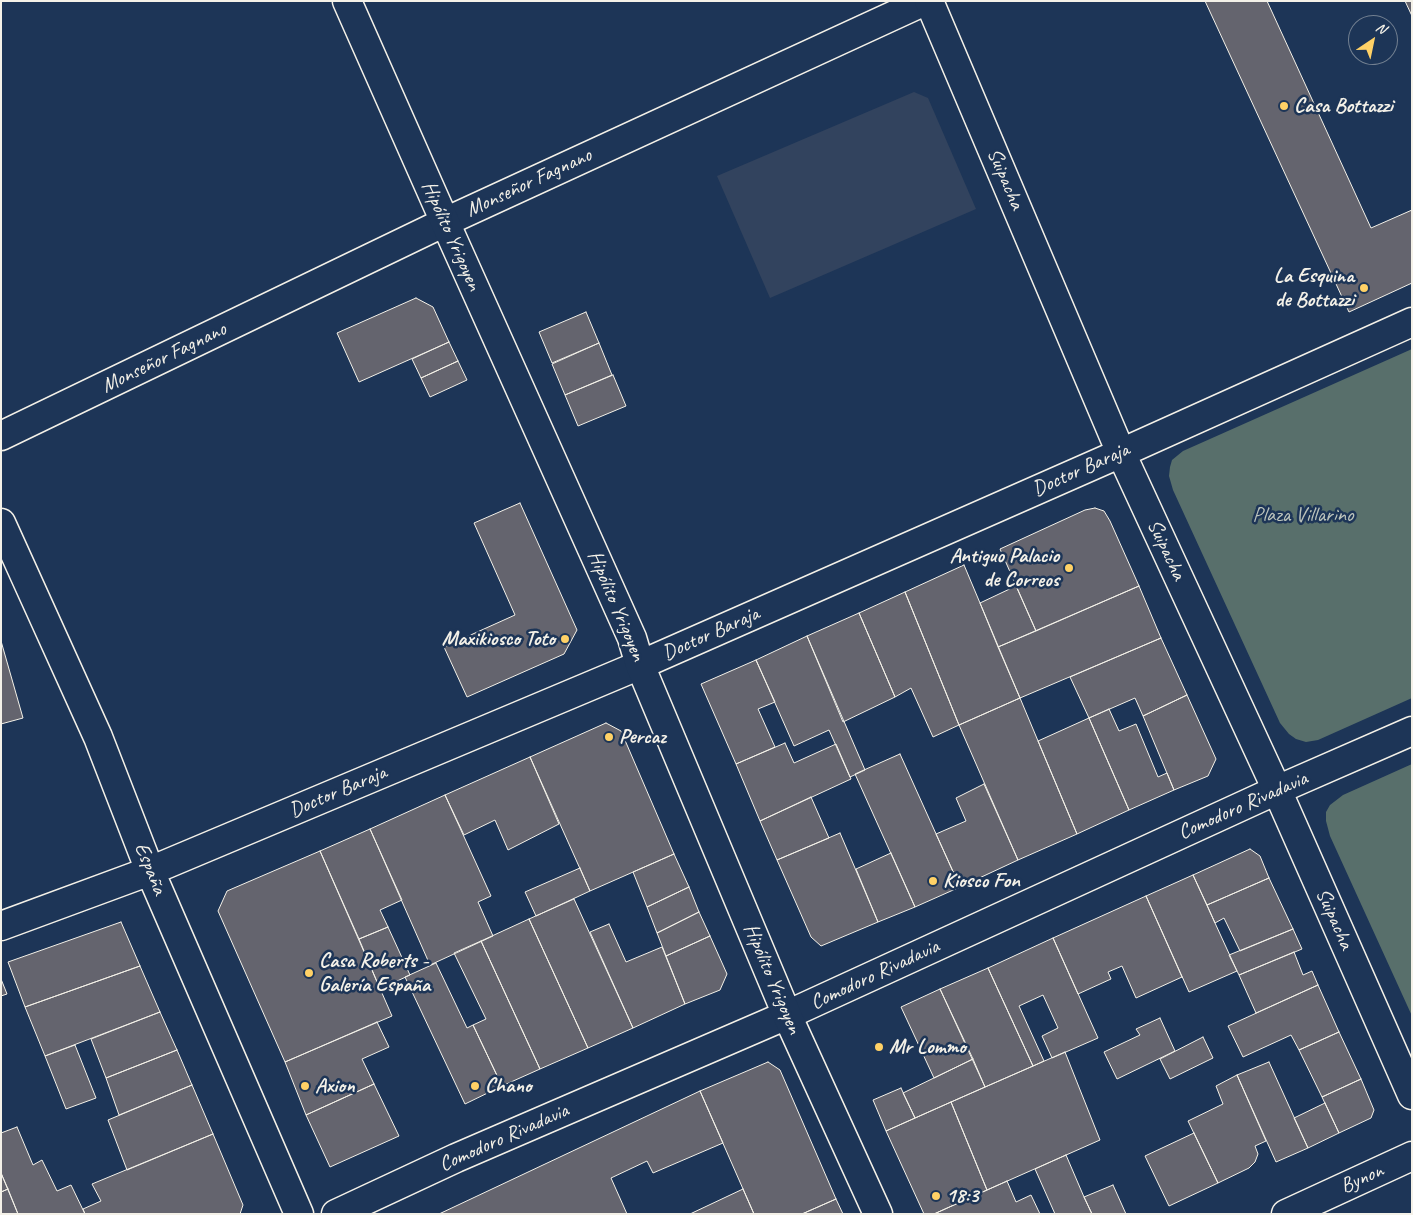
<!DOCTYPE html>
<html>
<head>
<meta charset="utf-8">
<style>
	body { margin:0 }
	#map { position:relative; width:1413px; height:1215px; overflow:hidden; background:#1d3557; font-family:Caveat,sans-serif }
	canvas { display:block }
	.frame { position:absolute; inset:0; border:2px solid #f4f1e8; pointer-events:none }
	.north { position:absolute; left:1348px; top:15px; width:50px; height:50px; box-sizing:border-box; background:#1d3557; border:1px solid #738091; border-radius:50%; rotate:34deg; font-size:14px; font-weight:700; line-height:20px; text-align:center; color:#f4f1e8 }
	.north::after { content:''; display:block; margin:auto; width:18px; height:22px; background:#ffd166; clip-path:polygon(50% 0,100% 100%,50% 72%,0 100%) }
</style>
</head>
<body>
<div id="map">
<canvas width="1413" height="1215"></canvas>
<div class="frame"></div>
<div class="north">N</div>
</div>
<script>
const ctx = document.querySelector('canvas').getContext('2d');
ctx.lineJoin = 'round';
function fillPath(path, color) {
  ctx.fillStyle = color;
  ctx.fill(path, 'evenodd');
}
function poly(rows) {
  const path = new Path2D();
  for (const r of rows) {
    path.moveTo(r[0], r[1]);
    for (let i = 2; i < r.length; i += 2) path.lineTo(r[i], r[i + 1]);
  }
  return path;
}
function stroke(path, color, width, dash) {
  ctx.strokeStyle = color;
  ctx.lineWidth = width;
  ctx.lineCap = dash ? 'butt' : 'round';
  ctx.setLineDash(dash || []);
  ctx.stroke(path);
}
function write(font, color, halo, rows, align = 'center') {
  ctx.font = font + ' Caveat,sans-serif';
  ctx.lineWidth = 5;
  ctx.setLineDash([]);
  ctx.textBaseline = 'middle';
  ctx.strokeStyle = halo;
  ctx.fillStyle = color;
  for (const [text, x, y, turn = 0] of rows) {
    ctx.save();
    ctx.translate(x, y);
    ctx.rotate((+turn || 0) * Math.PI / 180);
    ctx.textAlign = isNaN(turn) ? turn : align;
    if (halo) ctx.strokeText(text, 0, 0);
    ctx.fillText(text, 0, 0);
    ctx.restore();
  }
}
const built = poly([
	[914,92,928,98,976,209,770,298,717,176]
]);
const green = poly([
	[1412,349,1412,698,1318,740,1306,742,1296,739,1289,734,1280,723,1173,490,1169,476,1170,467,1172,460,1183,451],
	[1412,764,1412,1016,1330,836,1326,821,1326,812,1330,805,1343,795]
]);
const building = poly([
	[1205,1,1267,1,1371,228,1412,210,1412,283,1349,312,1205,1],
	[1405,1,1412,1,1412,16,1405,1],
	[416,298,433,307,449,342,359,382,337,333,416,298],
	[586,312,599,343,552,363,539,332,586,312],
	[449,342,458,361,421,378,412,359,449,342],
	[599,343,612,375,565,395,552,364,599,343],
	[458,361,467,380,430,397,421,378,458,361],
	[613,375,626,406,578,426,565,395,613,375],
	[520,503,577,630,564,654,467,697,444,647,515,615,474,523,520,503],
	[1095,508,1104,511,1110,521,1139,586,1036,631,1000,549,1085,510,1095,508],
	[964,565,1020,698,959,725,905,592,964,565],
	[1016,586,1036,631,998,647,980,603,1016,586],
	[1139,586,1161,638,1020,698,998,647,1139,586],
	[905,592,959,725,933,737,911,688,895,697,859,613,905,592],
	[859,613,895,697,843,722,807,636,859,613],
	[807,636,865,770,850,777,829,730,794,746,756,660,807,636],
	[1161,638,1187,695,1143,716,1135,698,1089,718,1070,677,1161,638],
	[1,641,23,718,1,724,1,641],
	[756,660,775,702,758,709,775,747,736,764,701,684,756,660],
	[1187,695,1216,759,1208,776,1174,790,1143,716,1187,695],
	[1020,698,1077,834,1018,860,959,725,1020,698],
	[1109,709,1119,731,1136,724,1158,777,1167,773,1174,790,1129,810,1089,718,1109,709],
	[1089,718,1129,810,1077,834,1038,741,1089,718],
	[606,723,621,731,674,854,590,891,530,757,606,723],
	[785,743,794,763,836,744,851,779,760,821,736,764,785,743],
	[900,754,960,887,915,907,855,774,900,754],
	[530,757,559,824,508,850,495,820,464,835,445,795,530,757],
	[984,784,1018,860,960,887,936,834,966,821,956,798,984,784],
	[445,795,491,896,478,902,493,936,430,965,370,829,445,795],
	[811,797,829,838,777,860,760,821,811,797],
	[370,829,402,900,380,910,388,927,359,939,320,851,370,829],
	[840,833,878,922,821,946,811,937,777,860,840,833],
	[1250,849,1260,856,1269,878,1207,905,1193,875,1250,849],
	[320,851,392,1016,285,1062,218,911,227,891,320,851],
	[891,853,915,907,878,922,856,869,891,853],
	[674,854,689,887,647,907,633,872,674,854],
	[580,868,590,891,536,916,525,892,580,868],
	[1193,875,1237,971,1189,992,1146,896,1193,875],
	[1269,878,1293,929,1240,951,1224,918,1215,923,1207,905,1269,878],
	[689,887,699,912,657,933,647,907,689,887],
	[1146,896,1182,977,1136,998,1122,966,1108,972,1111,979,1078,994,1053,938,1146,896],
	[574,899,633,1028,588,1048,529,919,574,899],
	[699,912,710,936,666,956,657,933,699,912],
	[529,919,588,1048,540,1069,481,941,529,919],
	[121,922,140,966,25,1007,8,962,121,922],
	[609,924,626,962,662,947,685,1004,633,1028,590,932,609,924],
	[388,927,410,975,380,989,359,939,388,927],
	[1293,929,1302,949,1239,975,1229,955,1293,929],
	[710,936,727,974,720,990,685,1004,666,956,710,936],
	[1053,938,1098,1038,1052,1058,1042,1036,1058,1028,1043,995,1019,1006,1044,1061,1033,1066,988,968,1053,938],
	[481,941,540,1069,502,1086,473,1025,486,1019,454,953,481,941],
	[1294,952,1303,975,1312,971,1318,985,1256,1013,1239,975,1294,952],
	[436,963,467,1028,473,1025,502,1086,465,1104,405,977,436,963],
	[140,966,160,1012,45,1056,25,1007,140,966],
	[988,968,1033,1066,985,1087,940,989,988,968],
	[1,979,7,994,1,996,1,979],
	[1318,985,1339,1032,1299,1050,1291,1035,1243,1057,1228,1026,1318,985],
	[940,989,973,1059,934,1078,901,1007,940,989],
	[160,1012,177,1050,106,1078,91,1039,160,1012],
	[1160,1018,1175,1051,1117,1079,1104,1052,1140,1035,1136,1029,1160,1018],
	[377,1022,389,1047,362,1059,374,1084,306,1115,285,1062,377,1022],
	[1339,1032,1361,1079,1322,1097,1299,1050,1339,1032],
	[1203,1037,1213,1058,1170,1079,1160,1059,1203,1037],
	[75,1045,96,1098,66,1109,45,1056,75,1045],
	[177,1050,192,1085,119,1115,106,1078,177,1050],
	[1065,1052,1100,1140,987,1190,951,1102,1065,1052],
	[973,1059,985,1087,915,1118,903,1093,973,1059],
	[768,1062,780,1070,836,1199,802,1214,754,1214,700,1091,768,1062],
	[1269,1062,1308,1148,1276,1162,1237,1075,1269,1062],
	[1237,1075,1266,1141,1255,1146,1258,1154,1255,1162,1249,1168,1218,1183,1188,1121,1223,1104,1216,1086,1237,1075],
	[1361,1079,1374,1110,1371,1118,1339,1133,1322,1097,1361,1079],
	[374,1084,399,1136,330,1167,306,1115,374,1084],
	[192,1085,213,1134,127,1170,108,1120,192,1085],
	[901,1088,915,1118,886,1131,873,1100,901,1088],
	[700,1091,723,1143,653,1173,647,1161,611,1178,627,1214,439,1214,700,1091],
	[951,1102,987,1190,934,1214,924,1214,886,1131,951,1102],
	[1325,1103,1339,1133,1308,1148,1294,1118,1325,1103],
	[17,1127,33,1165,42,1160,57,1191,71,1185,85,1214,18,1214,1,1173,1,1133,17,1127],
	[1194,1133,1218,1183,1169,1206,1145,1156,1194,1133],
	[213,1134,243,1205,240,1214,85,1214,83,1209,101,1201,92,1184,213,1134],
	[1066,1155,1084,1197,1092,1214,1055,1214,1035,1169,1066,1155],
	[1,1173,8,1189,1,1192,1,1173],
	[1007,1181,1016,1202,1031,1195,1040,1214,934,1214,1007,1181],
	[1113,1185,1126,1214,1092,1214,1084,1197,1113,1185],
	[8,1189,18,1214,1,1214,1,1192,8,1189],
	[743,1189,754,1214,690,1214,743,1189],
	[836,1199,843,1214,802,1214,836,1199]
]);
const street = poly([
	[1,436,445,222,925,1],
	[1,523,98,737,150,871,299,1214],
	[1,926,150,871,640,665],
	[336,1214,456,1158,787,1015,1277,790,1412,731]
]);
const secondary = poly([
	[347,1,445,222,632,638,640,665,787,1015,878,1214],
	[929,1,1121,453,1277,790,1412,1095],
	[640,665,1121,453,1412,322],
	[1286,1214,1412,1156]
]);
const markers = [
	[1284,106,5,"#ffd166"],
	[1364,288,5,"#ffd166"],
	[1069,568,5,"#ffd166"],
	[565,639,5,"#ffd166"],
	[609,737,5,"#ffd166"],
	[933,881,5,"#ffd166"],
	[309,973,5,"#ffd166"],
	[879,1047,5,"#ffd166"],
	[305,1086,5,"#ffd166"],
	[475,1086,5,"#ffd166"],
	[936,1196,5,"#ffd166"]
];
const poiNames = [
	["Casa Bottazzi",1294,106],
	["La Esquina",1354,276,"right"],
	["de Bottazzi",1354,300,"right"],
	["Antiguo Palacio",1059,556,"right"],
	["de Correos",1059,580,"right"],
	["Maxikiosco Toto",555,639,"right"],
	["Percaz",619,737],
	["Kiosco Fon",943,881],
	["Casa Roberts -",319,961],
	["Galería España",319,985],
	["Mr Lommo",889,1047],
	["Axion",315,1086],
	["Chano",485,1086],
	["18:3",946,1196]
];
const streetNames = [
	["Suipacha",1005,179,67],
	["Monseñor Fagnano",529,183,-25],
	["Hipólito Yrigoyen",451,236,66],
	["Monseñor Fagnano",164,358,-26],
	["Doctor Baraja",1081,470,-24],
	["Suipacha",1166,550,65],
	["Hipólito Yrigoyen",616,606,67],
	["Doctor Baraja",711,634,-24],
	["Doctor Baraja",338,792,-23],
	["Comodoro Rivadavia",1243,806,-24],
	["España",150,869,68],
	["Suipacha",1334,919,66],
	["Comodoro Rivadavia",875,975,-25],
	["Hipólito Yrigoyen",772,979,67],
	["Comodoro Rivadavia",504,1138,-24],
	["Bynon",1362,1179,-24]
];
const parkNames = [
	["Plaza Villarino",1303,515]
];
fillPath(built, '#32435e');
fillPath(green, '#586f6b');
fillPath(building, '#64646e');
stroke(building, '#f4f1e8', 1);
stroke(street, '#f4f1e8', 31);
stroke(secondary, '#f4f1e8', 31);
stroke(street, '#1d3557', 28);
stroke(secondary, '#1d3557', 28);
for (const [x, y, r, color] of markers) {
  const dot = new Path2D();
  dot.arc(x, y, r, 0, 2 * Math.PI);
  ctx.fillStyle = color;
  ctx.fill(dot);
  stroke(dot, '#1d3557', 2);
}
write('bold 21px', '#f4f1e8', '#1d3557', poiNames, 'left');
write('21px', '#f4f1e8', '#1d3557', streetNames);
write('21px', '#bdc4bc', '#1d3557', parkNames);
</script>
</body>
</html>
